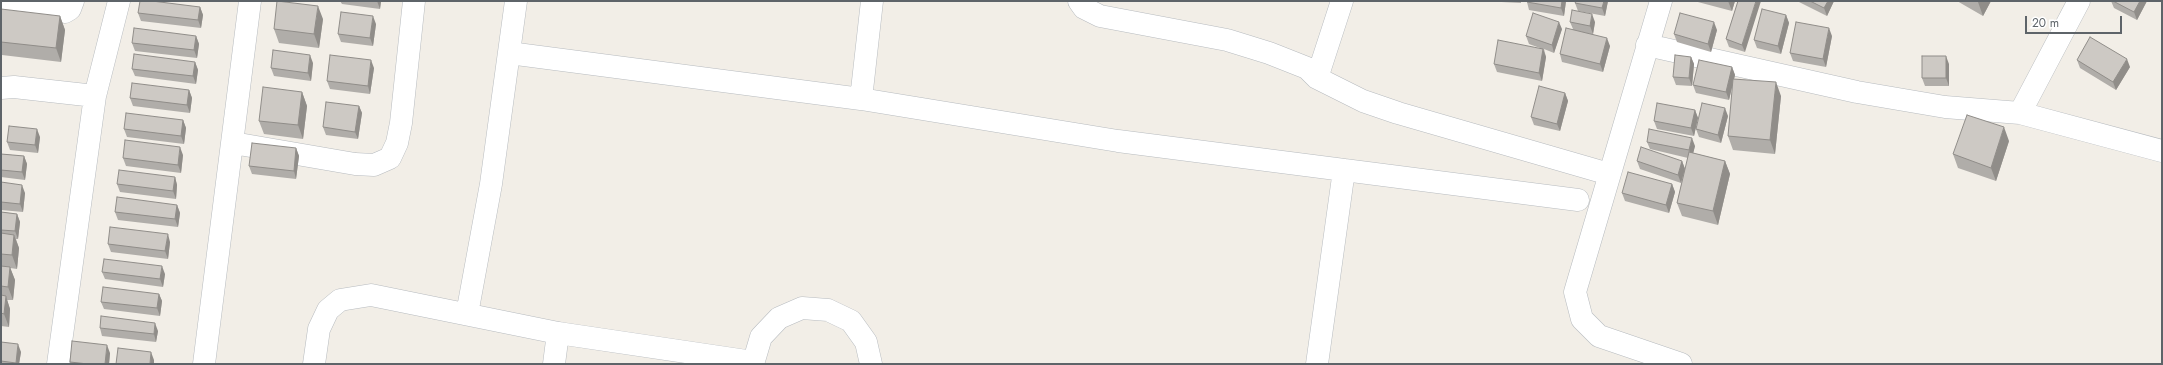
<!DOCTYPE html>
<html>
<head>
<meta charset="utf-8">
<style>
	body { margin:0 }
	#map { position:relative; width:2163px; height:365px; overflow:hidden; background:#f2eee7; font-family:Jost,sans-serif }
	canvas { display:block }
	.frame { position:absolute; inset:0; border:2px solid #5e6469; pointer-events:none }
	.scale { position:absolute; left:2025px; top:16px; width:97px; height:18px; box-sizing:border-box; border:2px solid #5e6469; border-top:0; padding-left:5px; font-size:12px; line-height:14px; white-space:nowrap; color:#5e6469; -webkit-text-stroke:3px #fff; paint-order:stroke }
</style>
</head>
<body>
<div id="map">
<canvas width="2163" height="365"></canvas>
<div class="frame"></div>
<div class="scale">20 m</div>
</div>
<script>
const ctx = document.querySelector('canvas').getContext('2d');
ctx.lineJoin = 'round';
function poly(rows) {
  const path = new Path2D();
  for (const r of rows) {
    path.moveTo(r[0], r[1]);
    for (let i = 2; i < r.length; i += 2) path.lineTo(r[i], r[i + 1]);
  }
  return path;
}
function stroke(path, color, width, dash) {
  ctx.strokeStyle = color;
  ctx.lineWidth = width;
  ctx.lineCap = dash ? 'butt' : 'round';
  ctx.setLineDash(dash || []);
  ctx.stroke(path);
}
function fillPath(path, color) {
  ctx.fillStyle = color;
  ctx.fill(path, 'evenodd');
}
const minor = poly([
	[1,1,65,12,70,9,73,1],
	[1079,1,1084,8,1100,16,1227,40,1269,53,1307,68,1317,78,1363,101,1398,113,1609,174],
	[1661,1,1575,292,1582,319,1599,336,1681,364],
	[1647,45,1857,92,1945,107,2020,113,2162,151],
	[509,53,861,99,1118,141,1578,200],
	[1317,78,1342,1],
	[1,88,14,87,95,96],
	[861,99,872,1],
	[2020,113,2079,1],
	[233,143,355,164,374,165,390,158,397,143,401,123,414,1],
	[467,314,491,184,516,1],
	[58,364,95,96,119,1],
	[204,364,250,1],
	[314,364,319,329,328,310,340,300,371,295,558,333,753,362],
	[554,364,558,333],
	[753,364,761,337,779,318,802,308,828,310,851,321,866,342,871,364],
	[1317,364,1344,170]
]);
const wall = poly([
	[195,1,206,1,206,2],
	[314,1,323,1,323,2],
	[340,1,381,1,380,9,342,4],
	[1482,1,1521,1,1521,3],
	[1527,1,1566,1,1564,16,1529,10,1527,2],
	[1576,1,1608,1,1605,16,1578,11,1575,3],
	[1694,1,1735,1,1732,11],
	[1738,1,1745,52,1729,47,1726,39],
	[1797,1,1834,1,1827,16],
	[1957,1,1991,1,1983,16],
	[2111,1,2147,1,2137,20,2114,8],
	[200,7,203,15,201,28,141,21,138,13],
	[1786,15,1789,23,1781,54,1757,48,1754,40],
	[60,16,65,30,61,62,2,55,1,51,1,42],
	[323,19,319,48,279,43,274,29],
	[1570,22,1595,22,1593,34,1610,46,1603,72,1562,62,1560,54,1573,29],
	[376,24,373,46,341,42,338,34],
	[1562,29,1554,53,1544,49,1546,57,1542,81,1497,72,1494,64,1540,48,1529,44,1526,36],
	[1717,30,1711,52,1677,42,1674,34],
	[196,36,199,44,197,58,135,51,132,43],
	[1832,36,1826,67,1793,61,1790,53],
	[1691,57,1694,64,1692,86,1676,85,1673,77],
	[2077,60,2130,67,2116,90,2080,68],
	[195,62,198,70,196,84,135,76,132,69],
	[313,63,311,81,274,76,271,68],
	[1949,64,1949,86,1925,86,1922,78],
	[1732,67,1735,75,1734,79,1781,96,1775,154,1733,150,1728,136,1733,82,1729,100,1696,93,1693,85],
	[374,68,370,94,330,89,327,81],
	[189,90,192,98,190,113,133,106,130,98],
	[302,92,307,106,303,139,264,134,259,121],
	[1565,93,1568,101,1560,131,1534,125,1531,117],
	[359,106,362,113,358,139,326,135,323,127],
	[1695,110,1698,118,1694,136,1657,129,1654,121],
	[1728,116,1721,143,1699,137,1696,129],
	[183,120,186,128,184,144,127,137,124,129],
	[40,137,38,153,10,150,7,142],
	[2009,141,1996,181,1958,168,1953,154],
	[1647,142,1695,146,1693,153,1725,161,1730,174,1718,225,1682,216,1677,203,1684,172,1681,183,1640,169,1637,161,1682,161,1685,169,1688,158,1650,149],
	[296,148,299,156,296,179,252,174,249,166],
	[1,154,24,156,27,164,25,180,1,177],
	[183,155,181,173,126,166,123,158],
	[175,177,177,185,176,199,120,192,117,184],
	[1,182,25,193,23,212,1,210],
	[1672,184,1675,192,1669,213,1625,201,1622,193],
	[177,205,180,213,178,227,118,220,115,212],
	[1,212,17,214,20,222,18,239,16,239,19,248,17,269,10,268,15,280,13,300,7,300,10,309,9,327,1,326],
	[170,242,168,259,111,252,108,244],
	[102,272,165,274,163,287,105,279],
	[159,294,162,301,160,316,104,309,101,302],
	[100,328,158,331,156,342,102,336],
	[1,342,21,352,19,364,1,364],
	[110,353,109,364,70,364,70,362]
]);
const shadedWall = poly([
	[377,1,381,1,380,9],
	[1562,1,1566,1,1564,16,1561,8],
	[1604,1,1608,1,1605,16,1602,8],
	[1728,1,1735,1,1732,11],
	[1756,1,1761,1,1745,52,1742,45],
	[1828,1,1834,1,1827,16,1824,8],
	[1979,1,1991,1,1983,16,1978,2],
	[2140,1,2147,1,2137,20,2134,12],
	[318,6,323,19,319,48,314,34],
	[200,7,203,15,201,28,198,20],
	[1592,14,1595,22,1593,34,1590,26],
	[1786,15,1789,23,1781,54,1778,46],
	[60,16,65,30,61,62,56,48],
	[373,16,376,24,373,46,370,38],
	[1559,22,1562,29,1554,53,1552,45],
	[1714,22,1717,30,1711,52,1708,44],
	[1829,28,1832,36,1826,67,1823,59],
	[196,36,199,44,197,58,194,50],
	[1607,38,1610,46,1603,72,1600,64],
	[1543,49,1546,57,1542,81,1539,73],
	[310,55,313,63,311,81,308,73],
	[1946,56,1949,64,1949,86,1946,78],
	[1691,57,1694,64,1692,86,1689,78],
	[2127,59,2130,67,2116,90,2113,82],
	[371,60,374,68,370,94,368,86],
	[195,62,198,70,196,84,193,76],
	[1732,67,1735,75,1729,100,1726,92],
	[1776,82,1781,96,1775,154,1770,140],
	[189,90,192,98,190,113,187,105],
	[302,92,307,106,303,139,298,125],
	[1565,93,1568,101,1560,131,1557,124],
	[359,106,362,113,358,139,355,132],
	[1725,108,1728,116,1721,143,1718,135],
	[1695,110,1698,118,1694,136,1691,128],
	[183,120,186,128,184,144,181,136],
	[2004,127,2009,141,1996,181,1991,168],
	[37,129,40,137,38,153,35,145],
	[1692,138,1695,146,1692,158,1689,150],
	[180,147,183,155,181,173,178,165],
	[296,148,299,156,296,179,294,171],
	[24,156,27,164,25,180,22,172],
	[1682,161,1685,169,1681,183,1678,175],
	[1725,161,1730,174,1718,225,1713,211],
	[175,177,177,185,176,199,173,191],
	[1672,184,1675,192,1669,213,1666,205],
	[22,185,25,193,23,212,20,204],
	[177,205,180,213,178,227,175,219],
	[17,214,20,222,18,239,15,231],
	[168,234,170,242,168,259,165,251],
	[14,235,19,248,17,269,12,255],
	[162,266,165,274,163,287,160,279],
	[10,267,15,280,13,300,8,287],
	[159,294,162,301,160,316,157,308],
	[6,296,10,309,9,327,4,314],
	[155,323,158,331,156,342,154,334],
	[18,344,21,352,19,364,16,364],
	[107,345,110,353,109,364,105,364],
	[151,352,154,360,154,364,150,364]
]);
const building = poly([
	[140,1,152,1,200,7,198,20,138,13,140,1],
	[277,1,318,6,314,34,274,29,277,1],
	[1527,1,1562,1,1561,8,1527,2,1527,1],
	[1576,1,1604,1,1602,8,1575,3,1576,1],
	[1738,1,1756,1,1742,45,1726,39,1738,1],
	[1810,1,1828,1,1824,8,1810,1],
	[2113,1,2140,1,2134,12,2113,1],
	[1,9,60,16,56,48,1,42,1,9],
	[1762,9,1786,15,1778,46,1754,40,1762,9],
	[1572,10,1592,14,1590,26,1570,22,1572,10],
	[341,12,373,16,370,38,338,34,341,12],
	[1533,13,1559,22,1552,45,1526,36,1533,13],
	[1680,13,1714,22,1708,44,1674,34,1680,13],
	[1796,22,1829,28,1823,59,1790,53,1796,22],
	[134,28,196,36,194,50,132,43,134,28],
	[1566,28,1607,38,1600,64,1560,54,1566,28],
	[2090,37,2127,59,2113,82,2077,60,2090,37],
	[1498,40,1543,49,1539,73,1494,64,1498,40],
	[273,50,310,55,308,73,271,68,273,50],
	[134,54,195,62,193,76,132,69,134,54],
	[330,55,371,60,368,86,327,81,330,55],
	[1675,55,1691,57,1689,78,1673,77,1675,55],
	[1922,56,1946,56,1946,78,1922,78,1922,56],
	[1699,60,1732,67,1726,92,1693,85,1699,60],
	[1733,79,1776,82,1770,140,1728,136,1733,79],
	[132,83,189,90,187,105,130,98,132,83],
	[1539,86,1565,93,1557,124,1531,117,1539,86],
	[263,87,302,92,298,125,259,121,263,87],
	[326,102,359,106,355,132,323,127,326,102],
	[1657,103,1695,110,1691,128,1654,121,1657,103],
	[1702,103,1725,108,1718,135,1696,129,1702,103],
	[126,113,183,120,181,136,124,129,126,113],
	[1967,115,2004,127,1991,168,1953,154,1967,115],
	[9,126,37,129,35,145,7,142,9,126],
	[1649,129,1692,138,1689,150,1647,142,1649,129],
	[125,140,180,147,178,165,123,158,125,140],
	[252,143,296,148,294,171,249,166,252,143],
	[1641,147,1682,161,1678,175,1637,161,1641,147],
	[1689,152,1725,161,1713,211,1677,203,1689,152],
	[1,154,24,156,22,172,1,170,1,154],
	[119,170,175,177,173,191,117,184,119,170],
	[1628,172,1672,184,1666,205,1622,193,1628,172],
	[1,182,22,185,20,204,1,202,1,182],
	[117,197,177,205,175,219,115,212,117,197],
	[1,212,17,214,15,231,1,230,1,212],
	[110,227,168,234,165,251,108,244,110,227],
	[1,233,14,235,12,255,1,254,1,233],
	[104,259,162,266,160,279,102,272,104,259],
	[1,266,10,267,8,287,1,286,1,266],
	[103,287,159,294,157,308,101,302,103,287],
	[1,295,6,296,4,314,1,313,1,295],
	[101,316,155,323,154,334,100,328,101,316],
	[72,341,107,345,105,364,88,364,70,362,72,341],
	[1,342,18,344,16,363,1,361,1,342],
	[118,348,151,352,150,364,116,364,118,348]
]);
stroke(minor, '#b7bbbf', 23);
stroke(minor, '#fff', 22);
fillPath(wall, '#b0ada9');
fillPath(shadedWall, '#908d89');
fillPath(building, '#cdc9c4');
stroke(building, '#908d89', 1);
</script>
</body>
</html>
